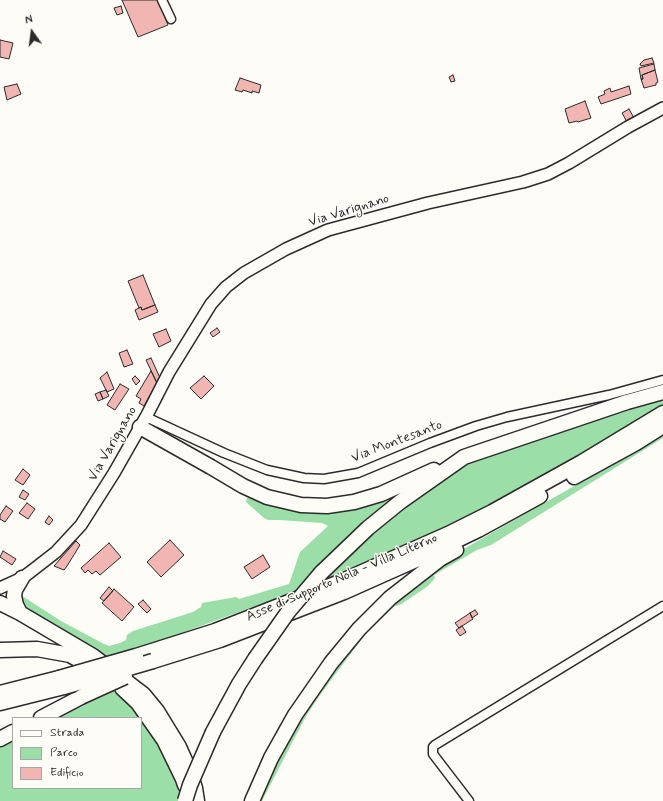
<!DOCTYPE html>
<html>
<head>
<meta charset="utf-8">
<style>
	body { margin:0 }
	#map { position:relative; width:663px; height:801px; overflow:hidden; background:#fdfcf7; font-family:Mynerve,sans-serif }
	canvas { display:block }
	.legend { position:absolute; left:12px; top:717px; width:130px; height:72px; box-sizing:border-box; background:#fdfcf7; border:1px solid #a9a8a5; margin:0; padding:5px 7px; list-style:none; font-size:12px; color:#2b2b2b }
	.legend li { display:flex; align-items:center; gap:8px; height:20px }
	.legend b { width:20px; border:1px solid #a9a8a5 }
	.north { position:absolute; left:12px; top:12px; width:40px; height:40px; -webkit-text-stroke:3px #fdfcf7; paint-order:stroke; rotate:346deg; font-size:11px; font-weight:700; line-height:16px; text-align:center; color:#2b2b2b }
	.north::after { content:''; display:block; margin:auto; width:14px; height:18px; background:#2b2b2b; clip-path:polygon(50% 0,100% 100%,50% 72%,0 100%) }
</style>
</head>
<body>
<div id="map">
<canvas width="663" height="801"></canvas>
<ul class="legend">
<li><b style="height:5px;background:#fdfcf7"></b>Strada</li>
<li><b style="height:11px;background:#9cdea8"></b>Parco</li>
<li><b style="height:11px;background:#f1b5b2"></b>Edificio</li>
</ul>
<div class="north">N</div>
</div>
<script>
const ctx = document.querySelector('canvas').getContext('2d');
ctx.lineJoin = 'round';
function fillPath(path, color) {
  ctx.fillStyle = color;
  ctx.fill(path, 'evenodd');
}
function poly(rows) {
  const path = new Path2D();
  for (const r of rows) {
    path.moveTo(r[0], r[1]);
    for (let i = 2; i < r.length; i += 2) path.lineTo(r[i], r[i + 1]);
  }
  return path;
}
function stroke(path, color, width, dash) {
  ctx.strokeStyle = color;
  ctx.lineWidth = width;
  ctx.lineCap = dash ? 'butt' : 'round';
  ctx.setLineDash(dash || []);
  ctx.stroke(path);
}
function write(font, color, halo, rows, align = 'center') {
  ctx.font = font + ' Mynerve,sans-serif';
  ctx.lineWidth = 3;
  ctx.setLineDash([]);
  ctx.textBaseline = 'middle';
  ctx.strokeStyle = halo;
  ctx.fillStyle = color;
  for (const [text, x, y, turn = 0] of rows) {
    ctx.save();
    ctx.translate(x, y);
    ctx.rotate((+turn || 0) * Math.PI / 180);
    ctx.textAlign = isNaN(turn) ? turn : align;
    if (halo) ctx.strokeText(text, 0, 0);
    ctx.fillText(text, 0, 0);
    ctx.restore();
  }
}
const green = poly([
	[663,400,663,405,552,471,497,501,373,561,321,581,368,534,440,480,465,465,479,458,507,448],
	[663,432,663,438,491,545,477,550,434,575,435,578,428,586,400,605,395,606,367,632,320,695,305,718,262,801,256,801,303,709,377,616,446,559,604,469],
	[414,486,375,513,352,534,296,591,171,637,106,657,25,611,19,594,61,621,104,644,109,646,120,643,126,640,127,635,133,631,193,612,201,607,202,603,236,597,239,599,289,584,300,552,328,526,322,523,280,520,268,520,264,518,246,502,247,498,250,495,291,506],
	[116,687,146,719,182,791,179,801,0,801,0,743,13,737,13,788,141,788,141,718,51,718]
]);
const building = poly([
	[122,0,158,0,168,25,138,37,122,0],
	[121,6,123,13,117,15,114,8,121,6],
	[0,40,13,43,9,59,0,57,0,40],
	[652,58,654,63,641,66,640,64,644,60,652,58],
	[654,64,655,70,642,75,643,79,641,79,639,68,654,64],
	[655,70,658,82,656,83,656,85,644,88,641,79,643,79,642,75,655,70],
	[453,75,455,81,451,82,449,77,453,75],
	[240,78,261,85,259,93,252,91,252,93,243,90,242,92,235,90,240,78],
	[17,84,21,94,7,100,4,87,17,84],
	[629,86,631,94,601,104,598,97,605,94,604,91,610,88,611,92,629,86],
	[585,101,591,118,578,122,577,121,569,123,565,109,585,101],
	[629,109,634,118,627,122,622,113,629,109],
	[143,275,155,305,142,310,141,307,139,308,128,281,143,275],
	[155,305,158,312,139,320,135,310,141,307,142,310,155,305],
	[217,328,220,332,213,337,210,333,217,328],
	[166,329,171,341,159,347,153,334,166,329],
	[127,350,133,364,124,367,119,353,127,350],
	[151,358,161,380,157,383,146,360,151,358],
	[151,371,157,383,144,406,139,403,141,399,136,396,151,371],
	[107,372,114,389,107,392,100,378,107,372],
	[135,376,140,381,136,385,132,379,135,376],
	[204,376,214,386,201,399,190,388,204,376],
	[120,384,129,389,115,410,107,405,120,384],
	[106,390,109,396,103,399,100,392,106,390],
	[100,392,103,399,98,401,95,394,100,392],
	[23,469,30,475,23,485,15,480,23,469],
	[23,490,29,494,25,500,19,497,23,490],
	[27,503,35,509,28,519,19,513,27,503],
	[6,506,13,511,5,522,0,519,0,515,6,506],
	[49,516,53,520,49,525,45,522,49,516],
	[170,540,184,555,161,577,147,562,170,540],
	[76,541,80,545,67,566,64,570,54,566,76,541],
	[109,543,121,557,100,575,96,571,92,574,88,570,85,573,81,568,109,543],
	[3,551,16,559,12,565,0,557,3,551],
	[263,555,270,567,252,579,244,567,263,555],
	[109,587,113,591,104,601,100,598,109,587],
	[114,589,134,607,122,621,102,603,114,589],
	[143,600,151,609,147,613,138,604,143,600],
	[475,610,478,614,472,618,470,613,475,610],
	[470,613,473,619,459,628,455,623,470,613],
	[462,626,466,632,460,636,456,630,462,626]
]);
const street = poly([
	[162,0,171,19],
	[146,417,224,453,267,470,304,478,324,479,358,473,430,443,476,426,507,417,609,395,663,380],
	[469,801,433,754,433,747,435,745,663,606]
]);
const secondary = poly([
	[0,588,22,578,29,573,56,552,81,525,114,473,147,415,169,372,211,304,226,287,244,273,286,249,328,230,428,203,523,182,548,174,569,163,628,127,663,108]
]);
const highway = poly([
	[140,427,211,467,243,486,267,497,301,505,327,506,354,502,381,494,434,470],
	[574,477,636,443,663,426],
	[321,573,368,528,400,502,464,457,627,402,663,392],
	[22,578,15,590,14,596,16,605,20,613,93,656,143,694,157,711,179,747,188,767,195,788,197,801],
	[0,603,20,613],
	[0,650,37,649,70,655,100,672],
	[136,656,215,631,340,582,448,534,492,512,582,462,663,413],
	[153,661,220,640,344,592,418,559,478,530,540,496],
	[122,688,138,703,164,740,183,779,185,785],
	[0,693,59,678],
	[0,703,64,687],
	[41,718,81,697],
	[213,732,239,684,255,659],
	[0,739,13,732],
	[252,801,271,758,295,715,331,663,359,629,390,598,440,559,456,550]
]);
const highwayBridge = poly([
	[255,659,288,612,321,573],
	[59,678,136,656],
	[64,687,153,661],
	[81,697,125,677],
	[185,801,190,785,213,732]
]);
const streetNames = [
	["Via Varignano",349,211,-17],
	["Via Montesanto",397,442,-21],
	["Via Varignano",113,444,-60],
	["Asse di Supporto Nola - Villa Literno",342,578,-23]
];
fillPath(green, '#9cdea8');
fillPath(building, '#f1b5b2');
stroke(building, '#2b2b2b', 1);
stroke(street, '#2b2b2b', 11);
stroke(secondary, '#2b2b2b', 14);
stroke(highway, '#2b2b2b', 17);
stroke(street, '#fdfcf7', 8);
stroke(secondary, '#fdfcf7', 11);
stroke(highway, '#fdfcf7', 14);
stroke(highwayBridge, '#2b2b2b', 17, []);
stroke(highwayBridge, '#fdfcf7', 14);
write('14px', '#2b2b2b', '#fdfcf7', streetNames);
</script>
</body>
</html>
